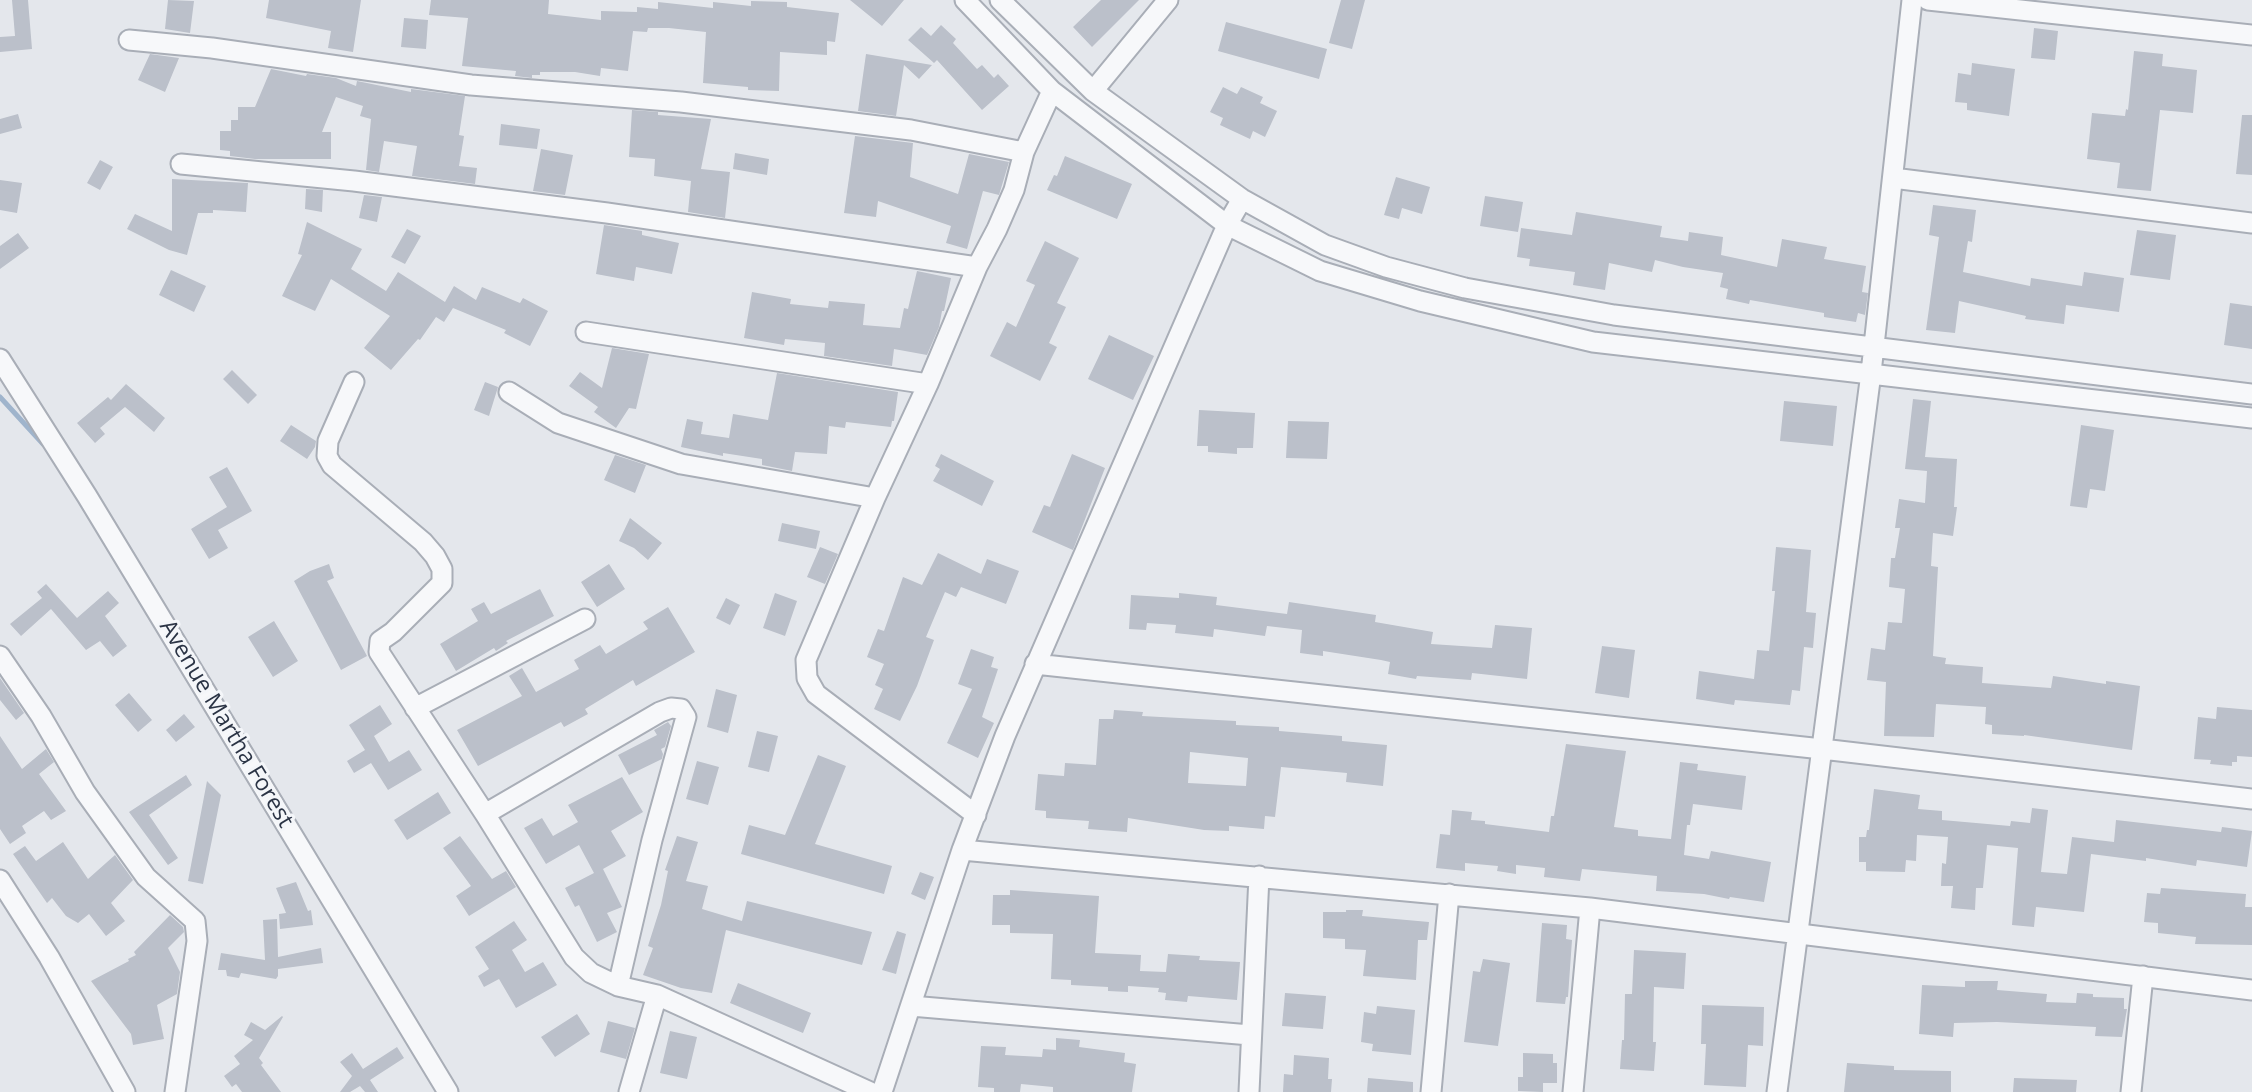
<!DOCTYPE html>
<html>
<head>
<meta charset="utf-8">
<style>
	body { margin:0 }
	canvas { display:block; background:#e4e7ec }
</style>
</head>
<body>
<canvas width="2252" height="1092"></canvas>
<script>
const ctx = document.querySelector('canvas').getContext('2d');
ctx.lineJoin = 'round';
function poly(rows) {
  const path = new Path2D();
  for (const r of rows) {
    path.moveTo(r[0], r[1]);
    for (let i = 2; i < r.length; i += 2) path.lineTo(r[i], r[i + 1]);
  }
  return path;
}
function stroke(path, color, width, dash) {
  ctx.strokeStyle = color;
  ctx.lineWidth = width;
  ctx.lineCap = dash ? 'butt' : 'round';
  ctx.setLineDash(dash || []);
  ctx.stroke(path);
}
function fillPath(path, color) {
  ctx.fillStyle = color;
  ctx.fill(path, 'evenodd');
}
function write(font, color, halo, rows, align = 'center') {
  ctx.font = font + ' "Open Sans",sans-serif';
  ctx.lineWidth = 6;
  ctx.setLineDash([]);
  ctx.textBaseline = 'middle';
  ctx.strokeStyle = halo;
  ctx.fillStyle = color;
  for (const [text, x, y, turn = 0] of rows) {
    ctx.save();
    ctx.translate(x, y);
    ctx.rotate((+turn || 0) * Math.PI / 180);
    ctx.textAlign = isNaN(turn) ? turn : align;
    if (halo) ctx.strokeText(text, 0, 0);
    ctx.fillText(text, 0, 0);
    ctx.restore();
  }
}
const stream = poly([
	[0,397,43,444]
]);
const building = poly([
	[12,0,28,0,32,49,0,52,0,37,15,36],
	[168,0,194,1,190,33,165,29],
	[269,0,361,0,353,52,328,48,331,31,266,18],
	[431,0,549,0,548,14,601,20,601,11,637,12,637,7,658,9,658,2,713,8,713,2,751,6,751,1,787,2,787,7,839,13,835,42,827,41,827,55,780,52,779,91,748,90,748,87,703,83,706,32,669,28,648,28,647,32,633,31,628,71,601,68,600,76,575,72,540,72,540,75,532,75,532,78,515,76,516,71,462,66,468,18,429,15],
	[850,0,904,0,882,26],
	[1101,0,1139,0,1092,47,1073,27],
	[1341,0,1365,0,1352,49,1329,43],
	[404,18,428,20,426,49,401,47],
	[1226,22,1327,49,1319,79,1218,51],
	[941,25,956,39,953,43,977,69,982,65,994,78,998,74,1009,86,982,110,937,60,934,63,908,40,921,27,931,36],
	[2034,28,2058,31,2055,60,2031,58],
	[2134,51,2163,54,2162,66,2197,70,2193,113,2160,110,2151,191,2117,188,2120,163,2087,159,2092,113,2125,116,2126,109,2128,110],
	[150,54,179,58,165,92,138,80],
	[866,54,932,65,919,79,904,65,896,116,858,111],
	[1972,63,2015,69,2009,116,1967,110,1967,103,1955,102,1958,73,1971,75],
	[271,69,306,76,307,74,336,78,356,86,357,81,411,92,411,89,465,96,459,135,464,136,459,166,477,168,475,184,412,176,417,146,384,141,379,172,366,170,371,119,360,116,363,106,336,97,322,132,331,132,331,159,255,159,230,156,230,151,220,150,220,131,231,131,231,120,238,120,238,107,255,107],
	[1223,87,1237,94,1241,87,1263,97,1260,103,1277,111,1265,137,1253,131,1250,139,1220,125,1223,118,1210,112],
	[632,110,658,112,658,115,711,119,701,169,730,172,725,218,688,212,691,181,654,176,655,159,629,157],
	[18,114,22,128,0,134,0,119],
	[2242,115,2252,115,2252,175,2236,174],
	[501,124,540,129,537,149,499,145],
	[855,136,913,143,910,177,958,194,969,154,1009,162,999,195,983,191,967,249,946,243,951,226,878,201,876,217,844,213],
	[541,149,573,155,565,195,533,191],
	[735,153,769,159,767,175,733,169],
	[1065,156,1132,184,1117,219,1047,190,1054,175,1057,176],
	[100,160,113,167,100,190,87,183],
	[1396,177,1430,187,1422,214,1402,208,1399,219,1384,215],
	[172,179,248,183,246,212,213,210,213,213,198,213,187,255,169,250,127,229,135,214,172,231],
	[0,180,22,183,17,213,0,210],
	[306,189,323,190,322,212,305,209],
	[364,195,382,197,377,222,359,218],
	[1485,196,1523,202,1518,232,1480,226],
	[1933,205,1976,210,1972,242,1968,241,1963,272,2030,286,2031,278,2082,286,2084,272,2124,278,2119,312,2066,305,2064,324,2025,319,2026,316,1959,301,1955,333,1926,330,1939,237,1929,235],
	[1576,212,1662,226,1660,237,1688,241,1689,232,1723,237,1721,255,1777,267,1782,239,1827,247,1824,259,1866,266,1862,292,1868,293,1865,315,1858,313,1856,322,1824,317,1824,313,1750,300,1749,304,1726,299,1728,289,1720,287,1723,273,1683,267,1655,260,1652,272,1609,263,1605,290,1573,285,1575,272,1529,266,1530,259,1517,257,1521,228,1572,235],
	[307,222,362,249,351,269,386,291,398,272,445,302,454,286,476,300,482,287,520,303,523,298,548,311,530,346,504,333,506,330,453,308,444,322,436,317,420,340,418,339,391,370,364,348,390,316,331,279,315,311,282,296,302,255,298,254],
	[604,225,642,231,642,235,679,243,672,274,636,267,634,281,596,274],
	[407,229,421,236,405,264,391,257],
	[2137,230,2176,235,2170,280,2130,275],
	[18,233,29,248,0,269,0,246],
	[1045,241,1079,258,1057,303,1066,307,1049,343,1057,347,1040,381,990,356,1007,322,1016,327,1035,285,1026,281],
	[171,270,206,286,194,312,159,295],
	[917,271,951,278,944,311,942,311,939,327,927,355,894,349,892,366,824,356,825,343,785,339,784,345,744,338,752,292,791,299,790,304,828,308,829,301,865,304,863,325,900,328,904,308,908,309],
	[2230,303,2252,306,2252,349,2224,345],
	[1109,335,1154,356,1133,400,1088,379],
	[612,348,649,354,636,409,629,408,616,428,594,412,598,407,569,386,580,372,602,388],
	[232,370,257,395,248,404,223,379],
	[777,373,898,392,894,421,892,421,891,427,846,422,845,428,829,426,827,454,795,452,792,471,762,465,762,459,723,453,723,456,681,447,687,419,703,422,701,434,729,438,733,414,768,420],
	[485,382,498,387,489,416,474,410],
	[126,384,165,418,154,432,125,407,100,428,105,434,95,443,77,423,108,397,111,400],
	[1913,399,1931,401,1925,457,1957,459,1954,507,1957,507,1953,536,1933,533,1931,566,1938,567,1933,656,1946,658,1945,664,1983,667,1982,683,2051,688,2053,676,2106,684,2106,681,2140,686,2132,750,2024,735,2024,736,1992,734,1992,725,1985,724,1986,707,1936,704,1934,737,1884,736,1886,682,1867,680,1871,648,1885,650,1888,622,1902,623,1905,589,1889,587,1891,558,1895,558,1900,528,1895,528,1899,499,1925,503,1927,471,1905,469],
	[1784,401,1837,406,1833,446,1780,441],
	[1199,410,1255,413,1253,448,1237,448,1237,454,1208,452,1208,446,1197,446],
	[1288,421,1329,422,1327,459,1286,458],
	[291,425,316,441,315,447,307,459,280,441],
	[2081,425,2114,430,2105,491,2090,489,2087,508,2070,506],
	[941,454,994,481,982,506,933,481,940,469,935,466],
	[1072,454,1105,468,1073,550,1032,532,1044,505,1050,507],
	[615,455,646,465,635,493,604,480],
	[227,467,252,511,218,530,228,548,209,559,191,529,227,507,209,477],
	[630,518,662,543,648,560,634,548,619,541],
	[782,523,820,531,816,549,778,541],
	[820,547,838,554,825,584,807,577],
	[1776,547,1811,550,1806,612,1816,613,1813,648,1804,647,1800,691,1792,690,1790,705,1735,700,1734,705,1696,699,1699,671,1754,679,1757,650,1769,651,1775,591,1772,591],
	[938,553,981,574,987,559,1019,571,1006,604,961,587,956,597,945,592,926,637,934,640,917,686,900,721,874,709,883,689,875,685,884,664,867,657,878,629,884,631,903,577,922,585],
	[329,564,334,578,327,581,367,656,341,670,294,581,310,571],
	[609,564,625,589,597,607,581,582],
	[46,584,77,618,108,591,119,603,105,616,127,646,113,657,100,641,86,650,51,609,21,636,10,624,42,598,37,592],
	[540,589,554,616,506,641,508,643,496,651,494,648,456,671,440,644,478,621,471,609,484,602,491,614],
	[775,593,797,601,785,636,763,628],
	[1179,593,1217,597,1216,605,1287,614,1289,602,1376,615,1375,622,1433,632,1431,644,1492,648,1495,625,1532,628,1527,679,1472,673,1471,680,1417,676,1416,679,1388,674,1390,662,1381,660,1323,651,1323,656,1300,653,1302,630,1267,626,1265,636,1214,629,1213,637,1175,633,1176,625,1147,623,1146,630,1129,629,1131,595,1179,598],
	[726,598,740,605,730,625,716,618],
	[668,607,695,652,636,686,633,680,585,709,588,714,564,727,561,722,478,766,457,730,522,696,509,676,522,668,536,692,579,669,574,660,600,645,606,654,648,629,643,622],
	[274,621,298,661,273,677,248,637],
	[1602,646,1635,650,1629,698,1595,693],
	[971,649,994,657,991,667,998,669,982,717,994,723,978,758,947,743,972,689,958,684],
	[0,678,24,713,16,720,0,700],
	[716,689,737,695,728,733,707,727],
	[129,693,152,720,138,732,115,705],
	[380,705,392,724,374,736,389,762,409,750,422,770,388,790,371,763,354,773,347,761,365,750,349,725],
	[2217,707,2252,710,2252,757,2237,756,2237,762,2232,762,2232,766,2210,764,2211,760,2194,759,2198,717,2216,719],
	[1114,710,1143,712,1142,716,1236,721,1236,725,1279,727,1279,731,1342,736,1342,741,1387,745,1383,786,1346,782,1347,773,1281,767,1275,817,1265,816,1264,829,1229,826,1229,831,1204,830,1128,818,1127,832,1088,829,1089,821,1046,818,1046,811,1035,810,1038,774,1064,776,1065,763,1096,765,1099,719,1113,719],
	[1190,752,1248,758,1246,786,1188,783],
	[184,714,195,727,176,742,166,730],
	[668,722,671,726,665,747,661,749,663,754,662,759,629,775,618,755,657,735,654,730],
	[757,731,778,736,769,772,748,767],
	[0,736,22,769,46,749,54,762,39,774,66,811,51,820,44,811,22,826,26,833,10,844,0,829],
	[1566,744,1626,751,1614,827,1638,830,1638,836,1671,839,1680,762,1698,764,1697,770,1746,776,1742,810,1693,804,1690,825,1687,825,1684,855,1709,859,1711,851,1771,862,1764,902,1730,897,1729,899,1704,894,1656,891,1657,876,1582,869,1580,881,1544,877,1545,868,1516,865,1516,874,1497,871,1498,866,1465,863,1465,871,1436,868,1440,834,1450,835,1452,810,1472,812,1471,820,1485,821,1485,824,1549,832,1551,816,1554,816],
	[818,755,846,766,815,844,892,866,884,894,741,854,749,825,785,835],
	[697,761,719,767,708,805,686,799],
	[186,775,192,785,149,815,178,858,168,865,129,812],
	[622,777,643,812,611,831,626,856,603,869,622,907,607,913,617,932,597,942,579,905,575,907,565,888,594,873,579,845,546,864,524,828,542,818,553,836,578,822,568,805],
	[207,781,221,795,203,884,188,881],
	[1874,789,1920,795,1918,809,1942,811,1942,820,2010,826,2011,821,2030,823,2032,808,2048,810,2041,872,2067,874,2072,837,2114,842,2116,820,2221,832,2222,827,2252,831,2247,867,2197,860,2196,866,2146,858,2146,861,2091,854,2084,912,2036,907,2034,927,2012,925,2018,848,1987,845,1983,888,1976,888,1975,910,1951,908,1953,886,1941,886,1942,863,1946,864,1948,837,1917,835,1916,861,1906,860,1905,872,1866,871,1866,862,1859,862,1859,837,1866,837,1867,830,1869,830],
	[438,792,451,813,407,840,394,820],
	[460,836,492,879,506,871,516,887,469,916,456,896,471,886,443,848],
	[677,836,698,842,686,881,708,886,702,909,742,921,747,901,872,932,862,965,726,930,712,993,681,988,643,975,653,948,648,946,661,905,668,871,665,870],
	[63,842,88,879,115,855,133,880,111,903,125,921,106,936,89,914,78,923,66,916,52,898,47,903,13,854,25,846,36,861],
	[920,872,934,877,925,900,911,894],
	[296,882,308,911,311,910,313,925,280,929,279,914,286,913,276,888],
	[2161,888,2246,894,2245,907,2252,907,2252,945,2195,944,2196,937,2158,933,2158,923,2144,922,2147,893,2160,894],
	[1010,890,1099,896,1095,953,1141,955,1140,971,1166,972,1168,954,1200,956,1199,960,1240,962,1237,1000,1188,996,1187,1002,1165,1000,1166,993,1158,992,1159,988,1128,986,1128,992,1108,991,1108,987,1071,985,1071,980,1051,979,1053,934,1010,933,1010,925,992,925,993,895,1010,895],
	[1346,910,1363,910,1362,916,1429,922,1427,940,1418,940,1416,980,1363,976,1366,950,1345,949,1345,939,1323,938,1323,912,1346,912],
	[170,915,183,927,184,932,168,948,180,972,177,994,157,1005,164,1039,133,1045,131,1034,91,981,129,961,128,959,136,955,134,952],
	[277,919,278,957,321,948,323,963,278,969,278,976,276,979,241,973,239,978,227,976,226,970,218,970,221,953,265,960,263,920],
	[514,921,527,940,512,950,525,972,543,962,557,985,516,1008,499,979,484,987,478,976,489,969,475,947],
	[1542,923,1567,925,1566,939,1572,940,1568,997,1566,997,1565,1004,1536,1002],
	[897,931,906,934,896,974,882,970],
	[1634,950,1686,953,1684,989,1654,987,1653,1042,1656,1042,1654,1071,1620,1069,1622,1040,1624,1040,1625,994,1632,994],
	[1483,959,1510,963,1498,1046,1464,1042,1473,971,1480,972],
	[1965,981,1998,981,1997,990,2047,994,2046,1002,2076,1003,2077,993,2093,994,2093,997,2124,998,2124,1009,2127,1009,2122,1037,2095,1036,2096,1027,1997,1022,1954,1023,1953,1037,1919,1034,1922,985,1965,987],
	[738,983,811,1013,803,1033,730,1003],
	[1285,993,1326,996,1323,1029,1282,1026],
	[1702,1005,1764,1007,1763,1046,1748,1045,1746,1087,1704,1085,1706,1044,1701,1044],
	[1377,1006,1415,1010,1411,1055,1372,1051,1373,1044,1361,1042,1364,1012,1376,1014],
	[577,1014,590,1034,555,1057,541,1037],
	[282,1016,283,1017,259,1058,263,1063,261,1065,281,1092,242,1092,236,1084,232,1087,224,1076,240,1064,234,1056,253,1040,244,1035,251,1022,265,1030],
	[608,1021,635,1028,626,1059,600,1052],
	[670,1031,697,1037,687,1079,660,1073],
	[1056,1038,1080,1040,1079,1047,1125,1053,1124,1062,1136,1064,1132,1092,1053,1092,1053,1087,1021,1084,1020,1092,994,1092,994,1088,978,1087,981,1046,1006,1047,1005,1055,1042,1057,1043,1049,1056,1050],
	[397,1047,404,1058,370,1080,378,1092,365,1092,360,1086,350,1092,340,1092,352,1076,340,1062,352,1053,363,1069],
	[1523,1053,1553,1054,1553,1063,1557,1063,1557,1083,1543,1083,1543,1092,1518,1091,1518,1077,1523,1077],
	[1294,1055,1329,1058,1328,1079,1332,1079,1331,1092,1283,1092,1284,1074,1293,1075],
	[1847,1063,1894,1066,1894,1070,1951,1071,1951,1092,1844,1092],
	[1368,1078,1413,1082,1413,1092,1367,1092],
	[2014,1078,2077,1080,2076,1092,2013,1092]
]);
const minor = poly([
	[965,0,1052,91,1227,225,1320,271,1420,301,1593,342,2252,418],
	[1000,0,1093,91,1242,199,1325,245,1386,267,1465,288,1614,315,2252,394],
	[1928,0,2252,35],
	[129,40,212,48,471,85,681,102,911,130,1024,152],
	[1093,91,1168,0],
	[181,164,354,181,607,213,977,267],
	[1893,178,2252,223],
	[586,332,928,384],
	[0,359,87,496,448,1092],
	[354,382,328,441,327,456,332,465,423,542,435,556,442,569,442,583,393,632,380,641,379,652,485,814,574,957,591,973,618,986,657,995,870,1092],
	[509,392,558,423,681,464,875,498],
	[0,656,41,716,85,792,146,877,195,921,197,941,175,1092],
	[1035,664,1822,749,2252,799],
	[415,708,585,619],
	[485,814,660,712,671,708,681,709,686,717,652,840,618,986],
	[976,815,816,694,807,678,806,660,875,498,928,384,977,267,997,229,1014,190,1024,152,1052,91],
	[962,850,1590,908,2252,990],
	[0,880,49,957,125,1092],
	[911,1006,1250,1035],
	[629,1092,657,995],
	[882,1092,962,850,1005,736,1227,225,1242,199],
	[1249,1092,1259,876],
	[1431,1092,1449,894],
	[1573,1092,1590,908],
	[1777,1092,1871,373,1912,0],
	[2131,1092,2143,976]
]);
const streetNames = [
	["Avenue Martha Forest",226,724,59]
];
stroke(stream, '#9fb4cc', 5);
fillPath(building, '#bbc0ca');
stroke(minor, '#a9aeb7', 23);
stroke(minor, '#f7f8fa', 19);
write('23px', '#2b3445', '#f4f6f9', streetNames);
</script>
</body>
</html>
